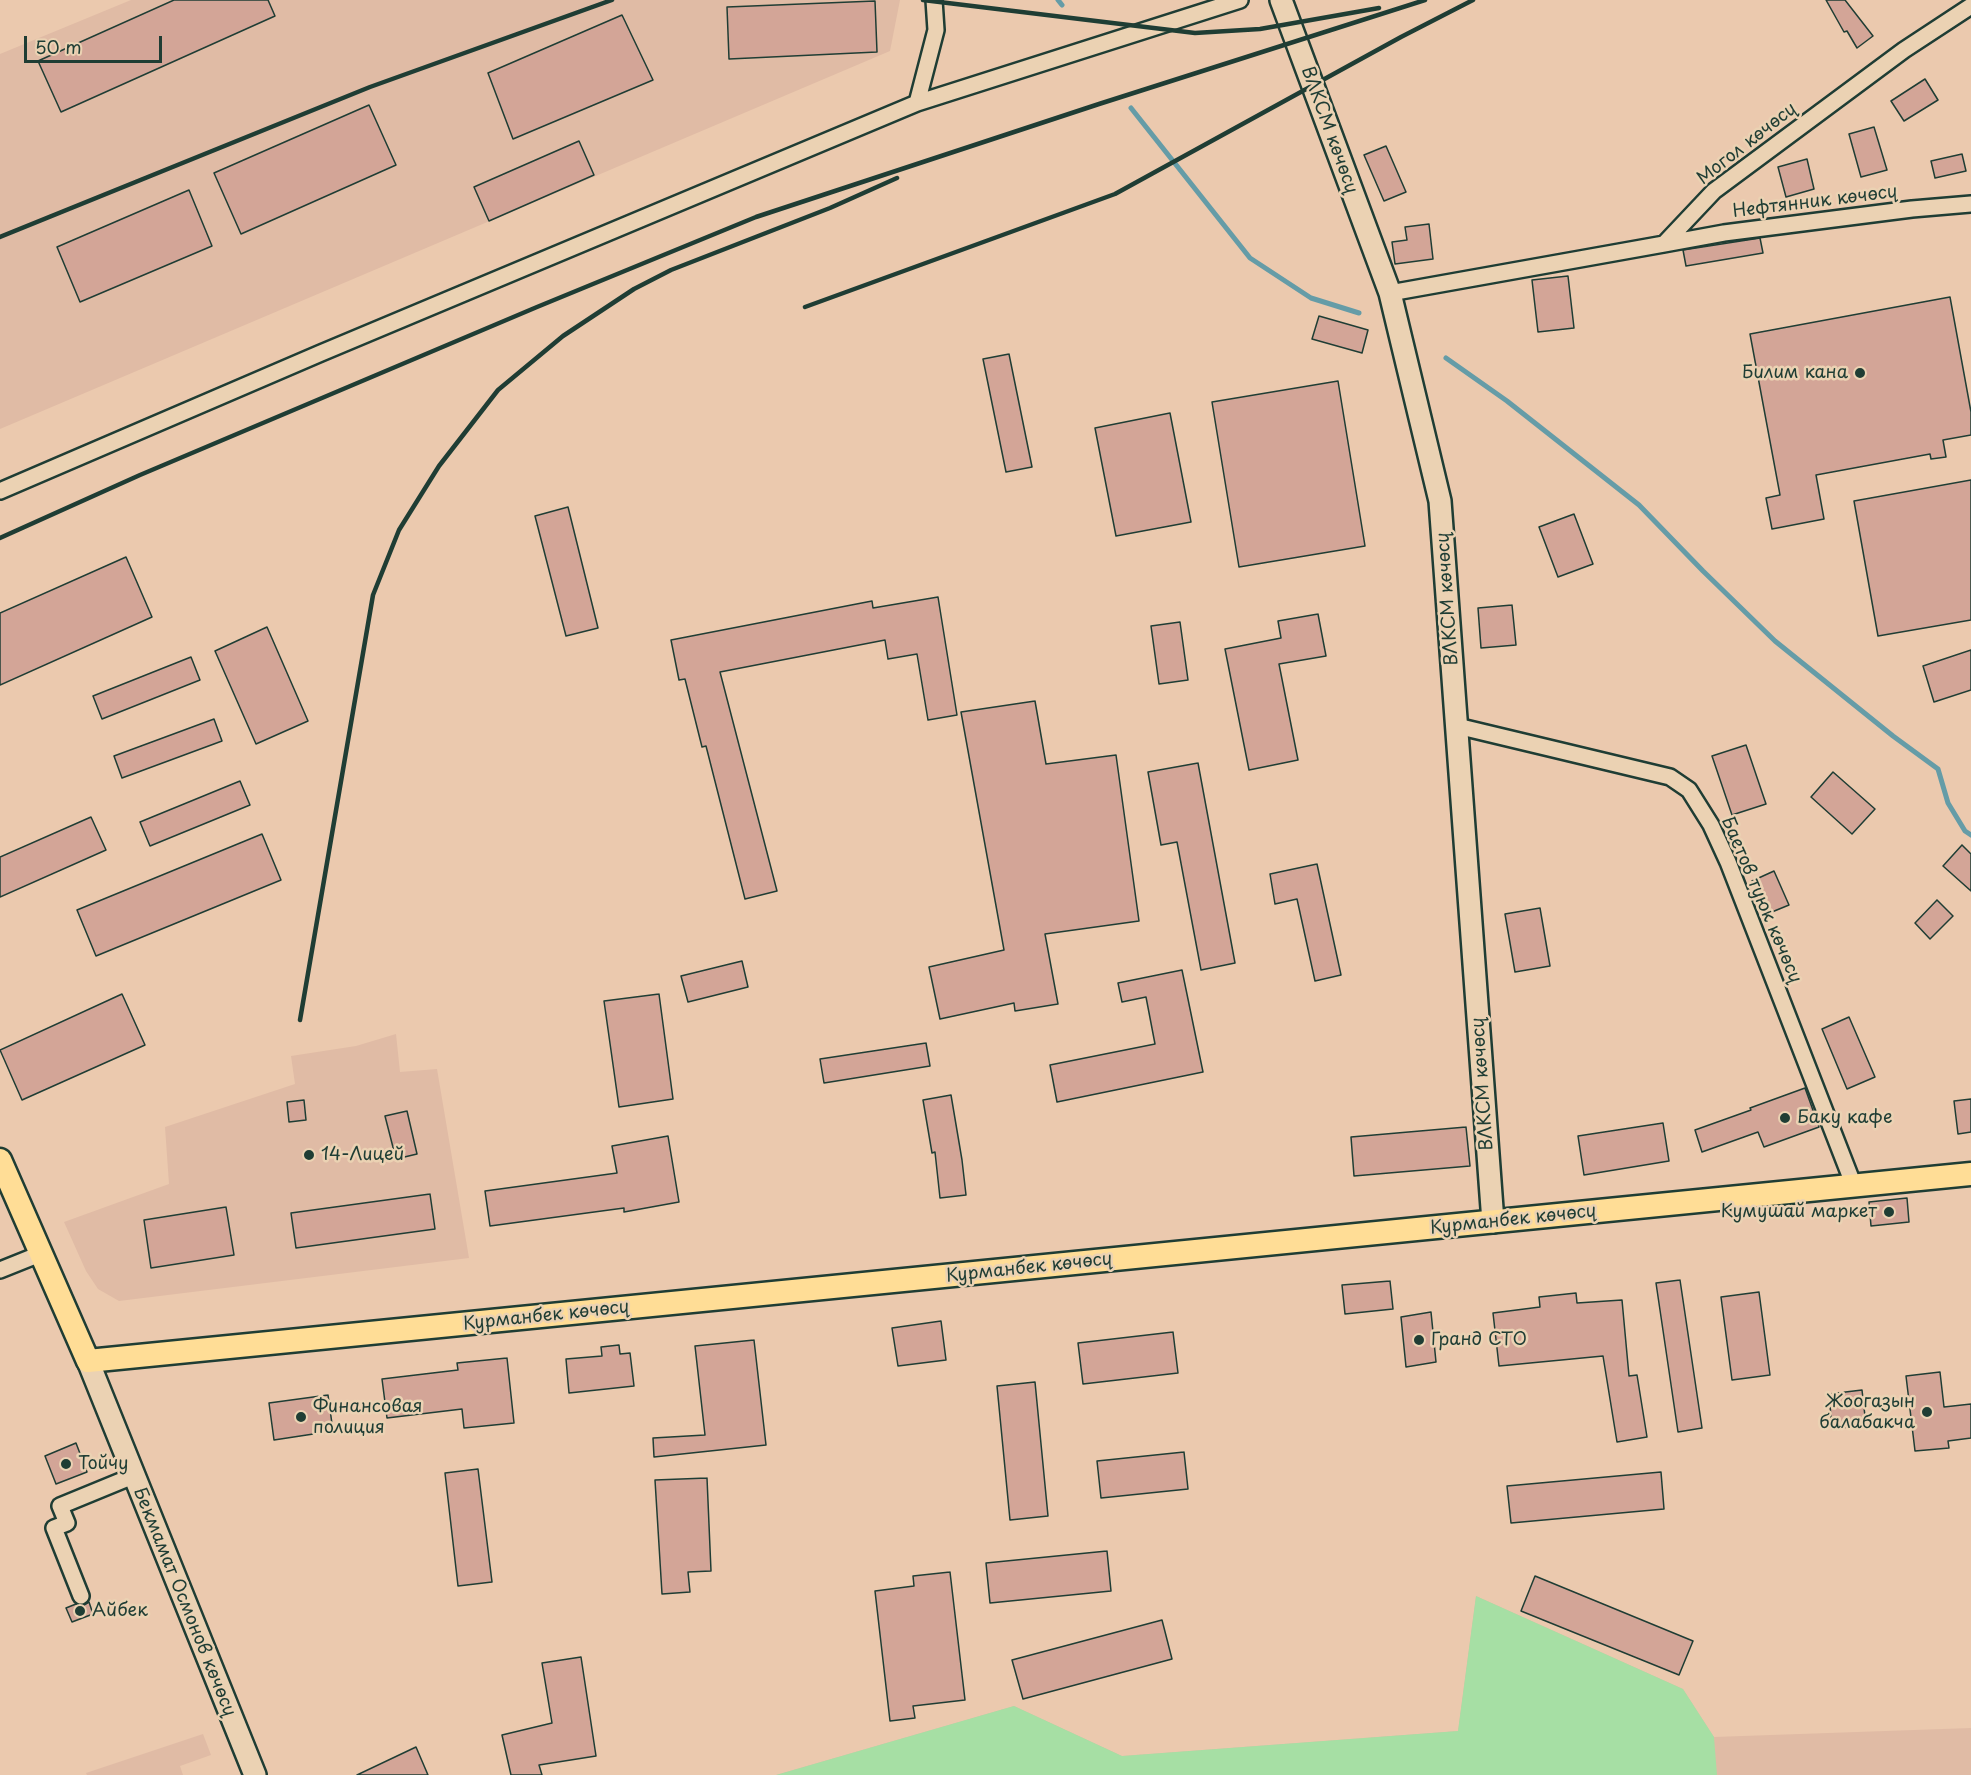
<!DOCTYPE html>
<html>
<head>
<meta charset="utf-8">
<style>
	body { margin:0 }
	#map { position:relative; width:1971px; height:1775px; overflow:hidden; background:#ebc9ae; font-family:"Playpen Sans",sans-serif }
	canvas { display:block }
	.scale { position:absolute; left:24px; top:36px; width:138px; height:27px; box-sizing:border-box; border:3px solid #1f3d34; border-top:0; padding-left:8px; font-size:18px; line-height:21px; white-space:nowrap; color:#1f3d34; -webkit-text-stroke:4px #ebd2b3; paint-order:stroke }
</style>
</head>
<body>
<div id="map">
<canvas width="1971" height="1775"></canvas>
<div class="scale">50 m</div>
</div>
<script>
const ctx = document.querySelector('canvas').getContext('2d');
ctx.lineJoin = 'round';
function fillPath(path, color) {
  ctx.fillStyle = color;
  ctx.fill(path, 'evenodd');
}
function poly(rows) {
  const path = new Path2D();
  for (const r of rows) {
    path.moveTo(r[0], r[1]);
    for (let i = 2; i < r.length; i += 2) path.lineTo(r[i], r[i + 1]);
  }
  return path;
}
function stroke(path, color, width, dash) {
  ctx.strokeStyle = color;
  ctx.lineWidth = width;
  ctx.lineCap = dash ? 'butt' : 'round';
  ctx.setLineDash(dash || []);
  ctx.stroke(path);
}
function write(font, color, halo, rows, align = 'center') {
  ctx.font = font + ' "Playpen Sans",sans-serif';
  ctx.lineWidth = 5;
  ctx.setLineDash([]);
  ctx.textBaseline = 'middle';
  ctx.strokeStyle = halo;
  ctx.fillStyle = color;
  for (const [text, x, y, turn = 0] of rows) {
    ctx.save();
    ctx.translate(x, y);
    ctx.rotate((+turn || 0) * Math.PI / 180);
    ctx.textAlign = isNaN(turn) ? turn : align;
    if (halo) ctx.strokeText(text, 0, 0);
    ctx.fillText(text, 0, 0);
    ctx.restore();
  }
}
const built = poly([
	[131,0,900,0,890,51,0,429,0,54],
	[396,1034,400,1072,437,1069,469,1258,119,1301,98,1289,86,1271,64,1222,169,1184,165,1127,295,1084,291,1056,356,1046],
	[1476,1596,1683,1689,1714,1737,1971,1728,1971,1775,776,1775,1014,1706,1122,1756,1458,1731],
	[203,1734,211,1755,180,1766,183,1775,87,1775,86,1773]
]);
const green = poly([
	[1476,1596,1683,1689,1714,1737,1717,1775,776,1775,1014,1706,1122,1756,1458,1731]
]);
const stream = poly([
	[1058,0,1062,5],
	[1131,108,1250,258,1311,298,1359,313],
	[1446,358,1507,401,1639,505,1703,571,1775,641,1893,736,1938,769,1948,803,1965,831,1971,835]
]);
const building = poly([
	[174,0,268,0,275,16,61,112,38,61,174,0],
	[1826,0,1845,0,1873,36,1857,48,1847,31,1844,32,1826,0],
	[875,1,877,52,729,59,727,7,875,1],
	[622,15,653,80,513,139,488,73,622,15],
	[1925,79,1938,100,1904,121,1891,101,1925,79],
	[369,105,396,165,241,234,214,173,369,105],
	[1874,127,1887,170,1861,177,1849,134,1874,127],
	[579,141,594,175,489,221,474,187,579,141],
	[1386,146,1406,192,1384,201,1364,155,1386,146],
	[1962,154,1966,171,1935,178,1931,161,1962,154],
	[1807,159,1814,189,1786,197,1778,167,1807,159],
	[189,190,212,246,80,302,57,247,189,190],
	[1429,224,1433,259,1395,264,1392,242,1407,240,1405,227,1429,224],
	[1760,238,1763,253,1686,266,1683,250,1760,238],
	[1568,276,1574,328,1538,332,1532,280,1568,276],
	[1950,297,1971,412,1971,435,1943,440,1946,457,1931,459,1930,454,1816,475,1824,519,1772,529,1766,498,1780,495,1750,334,1950,297],
	[1319,316,1368,330,1362,353,1312,339,1319,316],
	[1009,354,1032,467,1006,472,983,359,1009,354],
	[1338,381,1365,546,1239,567,1212,402,1338,381],
	[1170,413,1191,522,1116,536,1095,428,1170,413],
	[1971,480,1971,620,1878,636,1854,501,1971,480],
	[568,507,598,628,566,636,535,516,568,507],
	[1574,514,1593,564,1558,577,1539,527,1574,514],
	[126,557,152,617,0,685,0,613,126,557],
	[938,597,957,715,928,720,917,654,888,659,885,640,720,672,777,891,745,899,706,746,702,747,685,679,679,680,671,640,872,601,873,608,938,597],
	[1512,605,1516,645,1481,648,1478,608,1512,605],
	[1318,614,1326,656,1279,664,1298,760,1249,770,1225,649,1281,638,1278,621,1318,614],
	[1180,622,1188,680,1159,684,1151,626,1180,622],
	[267,627,308,721,256,744,215,651,267,627],
	[1971,650,1971,690,1934,702,1923,666,1971,650],
	[191,657,200,680,102,719,93,696,191,657],
	[1035,701,1046,764,1116,755,1139,921,1045,934,1058,1004,1015,1011,1014,1003,940,1019,929,967,1004,950,961,712,1035,701],
	[214,719,222,741,122,778,114,756,214,719],
	[1746,745,1766,804,1732,815,1712,756,1746,745],
	[1198,763,1235,963,1201,970,1177,842,1161,845,1148,772,1198,763],
	[1833,772,1875,809,1852,834,1811,797,1833,772],
	[240,781,250,805,150,846,140,822,240,781],
	[91,817,106,850,0,897,0,857,91,817],
	[262,834,281,880,96,956,77,910,262,834],
	[1962,845,1971,854,1971,891,1943,866,1962,845],
	[1317,864,1341,975,1315,981,1297,899,1275,904,1270,874,1317,864],
	[1774,871,1789,905,1767,914,1752,881,1774,871],
	[1937,900,1953,916,1930,939,1915,923,1937,900],
	[1540,908,1550,966,1515,972,1505,914,1540,908],
	[742,961,748,987,688,1002,681,976,742,961],
	[1182,970,1203,1072,1057,1102,1050,1065,1155,1044,1146,997,1122,1002,1118,983,1182,970],
	[122,994,145,1045,22,1100,0,1050,122,994],
	[659,994,673,1099,619,1107,604,1001,659,994],
	[1849,1017,1875,1077,1847,1089,1822,1029,1849,1017],
	[926,1043,930,1066,824,1083,820,1059,926,1043],
	[1805,1088,1819,1127,1764,1147,1758,1132,1702,1152,1695,1130,1751,1110,1750,1108,1805,1088],
	[951,1095,962,1160,966,1195,940,1198,935,1152,932,1153,923,1100,951,1095],
	[1971,1099,1971,1132,1958,1134,1954,1101,1971,1099],
	[304,1100,306,1120,289,1122,287,1102,304,1100],
	[407,1111,417,1154,396,1159,385,1116,407,1111],
	[1663,1123,1669,1161,1584,1175,1578,1136,1663,1123],
	[1466,1127,1470,1166,1354,1176,1351,1137,1466,1127],
	[668,1136,679,1202,624,1212,624,1208,490,1226,485,1191,617,1173,612,1146,668,1136],
	[430,1194,435,1229,296,1248,291,1213,430,1194],
	[1907,1198,1909,1222,1871,1226,1869,1202,1907,1198],
	[226,1207,234,1255,151,1268,144,1220,226,1207],
	[1680,1280,1702,1428,1678,1432,1656,1283,1680,1280],
	[1390,1281,1393,1309,1345,1314,1342,1285,1390,1281],
	[1759,1292,1770,1375,1732,1380,1721,1297,1759,1292],
	[1576,1293,1577,1303,1622,1300,1629,1376,1637,1375,1647,1437,1617,1442,1603,1356,1499,1366,1493,1313,1540,1307,1539,1297,1576,1293],
	[1431,1312,1436,1362,1406,1367,1401,1317,1431,1312],
	[941,1321,946,1360,898,1366,892,1328,941,1321],
	[1173,1332,1178,1373,1083,1384,1078,1343,1173,1332],
	[754,1340,766,1445,654,1457,653,1438,705,1435,695,1346,754,1340],
	[619,1345,620,1354,630,1353,634,1386,569,1393,566,1359,602,1356,601,1347,619,1345],
	[507,1358,514,1423,464,1428,462,1409,387,1418,382,1379,458,1370,457,1363,507,1358],
	[1940,1372,1944,1407,1971,1404,1971,1438,1948,1441,1949,1448,1915,1451,1906,1376,1940,1372],
	[1035,1382,1048,1516,1010,1520,997,1386,1035,1382],
	[1862,1390,1866,1425,1832,1429,1829,1394,1862,1390],
	[328,1395,333,1431,274,1440,269,1403,328,1395],
	[76,1443,87,1472,56,1484,45,1456,76,1443],
	[1184,1452,1188,1489,1101,1498,1097,1461,1184,1452],
	[478,1469,492,1582,458,1586,445,1473,478,1469],
	[1661,1472,1664,1509,1511,1523,1507,1486,1661,1472],
	[707,1478,711,1571,688,1572,690,1592,662,1594,655,1480,707,1478],
	[1107,1551,1111,1591,990,1603,986,1563,1107,1551],
	[950,1572,965,1700,913,1706,915,1718,890,1721,875,1591,914,1586,913,1576,950,1572],
	[1535,1576,1693,1641,1679,1675,1521,1611,1535,1576],
	[89,1602,93,1614,72,1622,66,1608,76,1604,84,1605,89,1602],
	[1162,1620,1172,1659,1023,1699,1012,1660,1162,1620],
	[581,1657,596,1756,539,1765,542,1775,511,1775,502,1735,552,1723,542,1663,581,1657],
	[416,1747,428,1775,357,1775,416,1747]
]);
const street = poly([
	[917,103,1240,0],
	[1664,244,1724,233,1912,209,1971,204],
	[1390,293,1664,244,1714,191,1904,50,1971,6],
	[0,491,321,353,917,103,936,30,934,0],
	[1457,726,1670,777,1689,790,1711,825,1728,862,1854,1186],
	[0,1270,40,1254],
	[81,1596,54,1528,67,1523,60,1506,133,1476]
]);
const secondary = poly([
	[1281,0,1390,293,1440,501,1493,1222],
	[88,1361,255,1775]
]);
const primary = poly([
	[0,1160,88,1361,1971,1174]
]);
const rail = poly([
	[923,0,1195,33,1260,29,1379,8],
	[0,237,370,87,612,0],
	[805,307,1115,194,1401,37,1473,0],
	[0,538,140,475,537,307,756,217,1099,104,1425,0],
	[300,1020,373,595,399,530,439,466,498,390,563,336,634,289,671,270,830,208,897,178]
]);
const markers = [
	[1860,373,6,"#1f3d34"],
	[1785,1118,6,"#1f3d34"],
	[309,1155,6,"#1f3d34"],
	[1889,1212,6,"#1f3d34"],
	[1419,1340,6,"#1f3d34"],
	[1927,1412,6,"#1f3d34"],
	[301,1417,6,"#1f3d34"],
	[66,1464,6,"#1f3d34"],
	[80,1611,6,"#1f3d34"]
];
const streetNames = [
	["ВЛКСМ көчөсү",1329,130,70],
	["Могол көчөсү",1747,144,-38],
	["Нефтянник көчөсү",1815,202,-7],
	["ВЛКСМ көчөсү",1448,599,-94],
	["Баетов туюк көчөсү",1761,900,67],
	["ВЛКСМ көчөсү",1483,1084,-94],
	["Курманбек көчөсү",1513,1220,-6],
	["Курманбек көчөсү",1029,1268,-6],
	["Курманбек көчөсү",546,1316,-6],
	["Бекмамат Осмонов көчөсү",184,1602,68]
];
const poiNames = [
	["Билим кана",1848,373,"right"],
	["Баку кафе",1797,1118],
	["14-Лицей",321,1155],
	["Кумушай маркет",1877,1212,"right"],
	["Гранд СТО",1431,1340],
	["Жоогазын",1915,1402,"right"],
	["балабакча",1915,1423,"right"],
	["Финансовая",313,1407],
	["полиция",313,1428],
	["Тойчу",78,1464],
	["Айбек",92,1611]
];
fillPath(built, '#e0bba5');
fillPath(green, '#a6dfa4');
stroke(stream, '#659ca7', 5);
fillPath(building, '#d3a597');
stroke(building, '#1f3d34', 1.5);
stroke(street, '#1f3d34', 20);
stroke(secondary, '#1f3d34', 26);
stroke(primary, '#1f3d34', 27);
stroke(street, '#ebd2b3', 15);
stroke(secondary, '#ebd2b3', 21);
stroke(primary, '#ffdd96', 22);
stroke(rail, '#1f3d34', 4.5);
for (const [x, y, r, color] of markers) {
  const dot = new Path2D();
  dot.arc(x, y, r, 0, 2 * Math.PI);
  ctx.fillStyle = color;
  ctx.fill(dot);
  stroke(dot, '#ebd2b3', 2);
}
write('18px', '#1f3d34', '#ebd2b3', streetNames);
write('18px', '#1f3d34', '#ebd2b3', poiNames, 'left');
</script>
</body>
</html>
